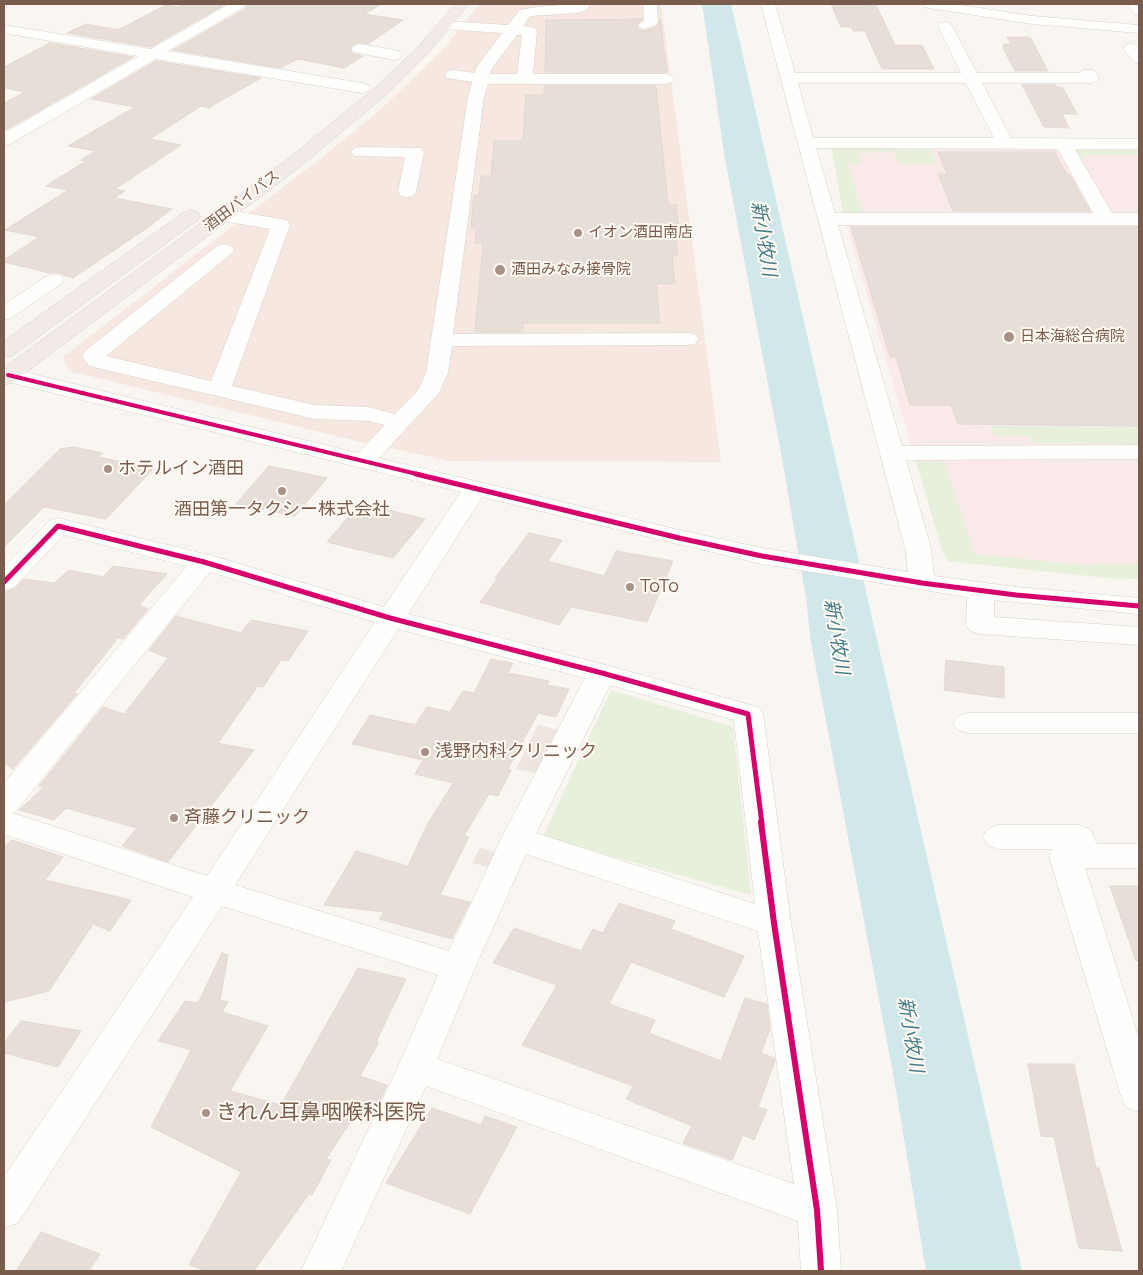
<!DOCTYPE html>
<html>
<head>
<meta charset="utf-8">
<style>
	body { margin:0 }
	#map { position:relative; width:1143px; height:1275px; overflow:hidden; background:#f9f5f0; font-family:Manrope,sans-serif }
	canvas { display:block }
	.frame { position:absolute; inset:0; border:5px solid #7a5c4d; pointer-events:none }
</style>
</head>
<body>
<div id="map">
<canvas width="1143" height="1275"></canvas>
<div class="frame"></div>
</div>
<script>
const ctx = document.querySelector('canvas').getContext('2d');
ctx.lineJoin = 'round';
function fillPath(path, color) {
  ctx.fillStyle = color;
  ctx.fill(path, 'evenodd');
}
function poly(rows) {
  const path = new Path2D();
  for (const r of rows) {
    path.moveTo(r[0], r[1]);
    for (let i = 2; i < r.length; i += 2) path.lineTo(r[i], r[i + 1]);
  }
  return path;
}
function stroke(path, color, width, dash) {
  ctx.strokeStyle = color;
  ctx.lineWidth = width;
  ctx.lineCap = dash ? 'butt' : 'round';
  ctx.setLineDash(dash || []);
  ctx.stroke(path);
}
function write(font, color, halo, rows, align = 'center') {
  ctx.font = font + ' Manrope,"Noto Sans JP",sans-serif';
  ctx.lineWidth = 4;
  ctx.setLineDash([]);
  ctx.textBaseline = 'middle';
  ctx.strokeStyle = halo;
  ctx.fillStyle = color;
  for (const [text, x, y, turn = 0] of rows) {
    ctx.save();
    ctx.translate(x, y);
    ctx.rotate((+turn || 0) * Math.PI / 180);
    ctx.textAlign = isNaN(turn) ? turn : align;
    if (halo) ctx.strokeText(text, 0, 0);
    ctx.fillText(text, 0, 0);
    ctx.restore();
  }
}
const commercial = poly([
	[480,4,661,4,721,462,450,461,357,441,69,371,63,357,321,158,378,112,443,49]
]);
const industrial = poly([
	[538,725,563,731,542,775,516,769],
	[480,848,503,854,496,869,472,863]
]);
const medical = poly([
	[832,149,1139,150,1139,579,1108,578,948,561,942,550,843,214]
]);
const green = poly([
	[832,149,931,149,937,164,899,164,894,152,858,153,861,164,848,165,862,212,854,215,843,214],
	[1072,150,1139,150,1139,155,1083,155,1085,160,1083,160,1079,159],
	[991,426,1139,427,1139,444,1032,443,1029,436,994,436],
	[916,461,944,462,975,554,1085,565,1139,563,1139,579,1108,578,948,561,942,550],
	[611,690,733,727,751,895,543,837]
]);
const water = poly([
	[702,4,731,4,1022,1271,926,1271,895,1084,811,642,806,598,782,458,725,159]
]);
const building = poly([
	[183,4,226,4,151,47,67,33,86,24,118,30,166,5,178,7,183,4],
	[248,4,382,4,364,14,403,20,368,44,359,42,353,45,350,50,354,54,363,56,344,68,298,59,280,68,173,50,245,9,248,4],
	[831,4,876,5,895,45,922,45,934,69,882,69,865,31,853,31,851,27,841,27,831,4],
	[642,19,636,26,640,30,645,31,657,27,660,19,667,72,545,72,546,20,642,19],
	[1007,37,1030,37,1048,71,1015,71,1003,48,1004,44,1011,44,1007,37],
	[50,43,133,57,4,131,4,103,25,92,4,88,4,67,50,43],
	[156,61,261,78,208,108,201,106,150,139,181,145,115,189,125,191,114,198,172,209,147,228,73,278,55,272,50,273,4,262,4,260,39,237,5,230,68,190,46,186,86,161,81,160,96,151,68,146,135,107,91,99,156,61],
	[1022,85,1055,85,1057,87,1063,88,1077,114,1062,114,1069,128,1044,127,1022,85],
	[544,86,656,86,668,205,676,205,680,238,676,238,678,255,672,255,675,284,656,284,660,323,523,323,523,332,475,332,483,243,475,243,477,228,471,228,474,195,479,195,481,176,491,176,494,141,523,141,526,95,544,95,544,86],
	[938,152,1054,152,1067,174,1069,174,1090,211,953,211,938,174,947,174,938,152],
	[851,227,1139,227,1139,426,958,424,951,405,910,405,896,357,890,357,851,227],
	[74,447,103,453,98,457,154,468,106,519,44,507,4,547,4,505,60,449,74,447],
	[269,466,327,478,295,516,236,504,269,466],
	[360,503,425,519,393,558,327,542,360,503],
	[529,533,562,540,548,561,604,576,616,551,673,561,647,622,571,607,559,625,480,602,498,578,495,578,529,533],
	[113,566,167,574,139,605,148,609,123,639,118,638,74,693,77,694,13,769,4,763,4,592,14,589,24,579,54,583,69,570,103,577,113,566],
	[176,616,241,633,251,620,308,631,288,661,281,660,263,687,258,686,218,743,254,750,168,862,122,846,137,828,66,808,54,820,19,810,43,788,39,786,103,707,124,714,168,658,149,650,176,616],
	[491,659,513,663,508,673,549,681,547,685,569,689,556,717,538,713,508,769,511,770,498,796,489,794,464,836,469,837,440,895,470,902,452,939,379,919,384,912,324,905,356,851,408,866,426,827,453,783,415,774,423,760,352,744,370,715,415,725,427,707,450,712,463,691,474,693,491,659],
	[946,660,1004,667,1004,698,944,690,946,660],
	[12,840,63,857,45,880,131,900,110,931,93,924,49,991,4,1002,4,847,12,840],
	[1110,886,1139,886,1139,960,1136,961,1110,886],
	[619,903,675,921,671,929,744,956,724,997,631,962,609,1004,655,1020,649,1033,721,1061,745,998,767,1004,770,1029,761,1053,774,1058,775,1061,758,1107,767,1110,754,1140,743,1135,732,1160,683,1143,692,1126,626,1099,633,1086,522,1045,557,985,493,963,514,928,581,951,593,929,603,933,619,903],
	[222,953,228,955,220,1000,228,1002,222,1012,268,1026,230,1091,281,1105,358,968,406,979,376,1042,379,1042,360,1076,387,1085,374,1114,359,1109,326,1159,331,1160,312,1195,309,1194,254,1271,206,1271,189,1265,241,1172,151,1127,191,1050,158,1041,185,1001,198,1003,222,953],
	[21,1021,81,1031,58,1067,4,1053,4,1043,21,1021],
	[1028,1064,1074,1064,1096,1168,1099,1168,1122,1251,1079,1248,1054,1137,1041,1136,1028,1064],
	[432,1108,481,1125,485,1116,517,1127,470,1214,386,1183,432,1108],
	[41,1232,100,1254,89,1271,16,1271,41,1232]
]);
const minor = poly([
	[229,4,246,4,244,7,168,51,362,83,368,85,370,88,368,91,362,93,156,59,10,144,4,145,4,133,138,56,4,33,4,25,151,49,229,4],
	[575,4,589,4,589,7,587,10,577,13,530,16,523,26,535,28,537,31,533,74,666,74,672,76,674,79,672,82,666,84,488,84,484,97,453,334,687,333,695,334,698,339,695,344,687,345,452,346,448,373,439,393,379,458,679,530,762,548,908,572,905,548,761,4,775,4,795,73,961,73,938,26,940,23,945,22,950,23,952,26,977,73,1080,73,1082,70,1094,70,1099,78,1097,81,1091,83,982,83,1011,138,1139,139,1139,149,1075,149,1112,213,1139,213,1139,225,838,225,902,446,1139,445,1139,459,906,460,931,548,934,576,1016,587,1139,598,1139,614,994,600,994,617,1139,627,1139,645,980,634,970,631,966,625,967,597,762,564,482,497,408,614,602,664,758,707,763,714,791,923,837,1210,841,1271,801,1271,798,1221,426,1086,341,1271,301,1271,398,1067,438,975,222,906,18,1223,4,1228,4,1177,193,897,4,834,4,783,187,566,64,535,13,588,4,590,4,567,49,521,58,518,213,556,384,607,461,492,4,381,4,369,8,368,358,453,385,425,368,421,315,419,89,366,82,356,85,351,217,246,224,244,231,246,234,250,231,254,106,356,211,381,270,229,223,221,216,219,214,215,216,211,223,209,281,219,288,221,290,225,232,386,315,405,368,407,395,414,418,390,426,373,468,97,472,82,447,78,445,75,447,72,453,70,475,73,476,68,502,33,445,29,440,28,438,25,440,22,445,21,508,25,520,10,536,7,575,4],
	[517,35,522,35,517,74,490,74,492,68,517,35],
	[798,83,966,83,994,138,813,138,798,83],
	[816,148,1058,149,1093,213,835,213,816,148],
	[210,572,375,622,207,876,12,813,15,812,210,572],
	[398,629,585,678,501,839,449,951,235,885,398,629],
	[610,685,734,720,755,904,536,833,610,685],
	[526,854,758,931,794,1184,437,1059,475,968,526,854],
	[643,4,657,4,658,22,656,25,645,29,640,28,638,25,644,20,643,4],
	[922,4,955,4,1032,16,1139,25,1139,33,1032,24,929,8,924,7,922,4],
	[1129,4,1139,4,1139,15,1134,14,1129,4],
	[1131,43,1136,45,1139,49,1139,64,1134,62,1123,48,1126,45,1131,43],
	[359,44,395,50,400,52,403,55,400,58,395,60,354,52,351,49,354,46,359,44],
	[360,147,421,148,424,152,416,192,413,196,407,197,401,196,398,192,405,157,354,156,351,152,354,148,360,147],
	[54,274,61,276,64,280,61,284,11,318,4,320,4,305,47,276,54,274],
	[968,713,1139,713,1139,733,968,733,958,730,953,723,958,716,968,713],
	[999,825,1079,825,1090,829,1097,844,1139,844,1139,868,1085,868,1139,1039,1139,1112,1126,1107,1121,1096,1049,856,1053,849,999,849,988,845,983,837,988,829,999,825]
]);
const highway = poly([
	[455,4,469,4,428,53,388,93,301,166,12,383,4,385,4,368,289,158,376,87,418,47,455,4],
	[191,210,198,212,200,216,198,220,12,356,4,357,4,341,184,212,191,210]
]);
const cyclewayFar2 = poly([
	[8,375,421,475]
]);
const cyclewayFar1 = poly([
	[416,474,679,538,762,556,922,583,1016,595,1139,606],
	[4,582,58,526,204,562,390,618,602,673,748,714,762,824]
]);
const cycleway = poly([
	[761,822,774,923,817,1210,821,1271]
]);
const markers = [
	[578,233,5,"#a69286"],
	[500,270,6,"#a69286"],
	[1009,337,6,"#a69286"],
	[108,469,5,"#a69286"],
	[282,491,5,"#a69286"],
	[630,587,5,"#a69286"],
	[425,752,5,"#a69286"],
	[174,818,5,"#a69286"],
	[206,1113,5,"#a69286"]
];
const farStreetnames = [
	["酒田バイパス",242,201,-37]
];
const farPoinames = [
	["イオン酒田南店",588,233],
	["酒田みなみ接骨院",511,270],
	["日本海総合病院",1020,337]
];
const poiNames = [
	["ホテルイン酒田",118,469],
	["酒田第一タクシー株式会社",282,510,"center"],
	["ToTo",640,587],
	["浅野内科クリニック",435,752],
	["斉藤クリニック",184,818]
];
const waterNames = [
	["新小牧川",763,239,81],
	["新小牧川",836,637,81],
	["新小牧川",910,1035,81]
];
const nearPoinames = [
	["きれん耳鼻咽喉科医院",216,1113]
];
fillPath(commercial, '#f6e8e1');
fillPath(industrial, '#ede5e0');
fillPath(medical, '#fae9e9');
fillPath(green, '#e7f0db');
fillPath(water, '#d0e8ea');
fillPath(building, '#e6ded7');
stroke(building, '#e2d8d2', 1);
stroke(minor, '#d7d1cb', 1);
stroke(highway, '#dad1cc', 1);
fillPath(minor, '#fefefd');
fillPath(highway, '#f2eae7');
stroke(cyclewayFar2, '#d6006c', 4);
stroke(cyclewayFar1, '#d6006c', 5);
stroke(cycleway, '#d6006c', 6);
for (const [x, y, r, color] of markers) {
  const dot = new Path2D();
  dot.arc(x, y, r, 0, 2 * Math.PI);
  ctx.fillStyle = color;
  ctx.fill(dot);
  stroke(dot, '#fffaf3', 2);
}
write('15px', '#7a5c4d', '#fffaf3', farStreetnames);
write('15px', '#7a5c4d', '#fffaf3', farPoinames, 'left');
write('18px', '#7a5c4d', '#fffaf3', poiNames, 'left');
write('italic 19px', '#437c86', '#fffaf3', waterNames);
write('21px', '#7a5c4d', '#fffaf3', nearPoinames, 'left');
</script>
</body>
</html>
